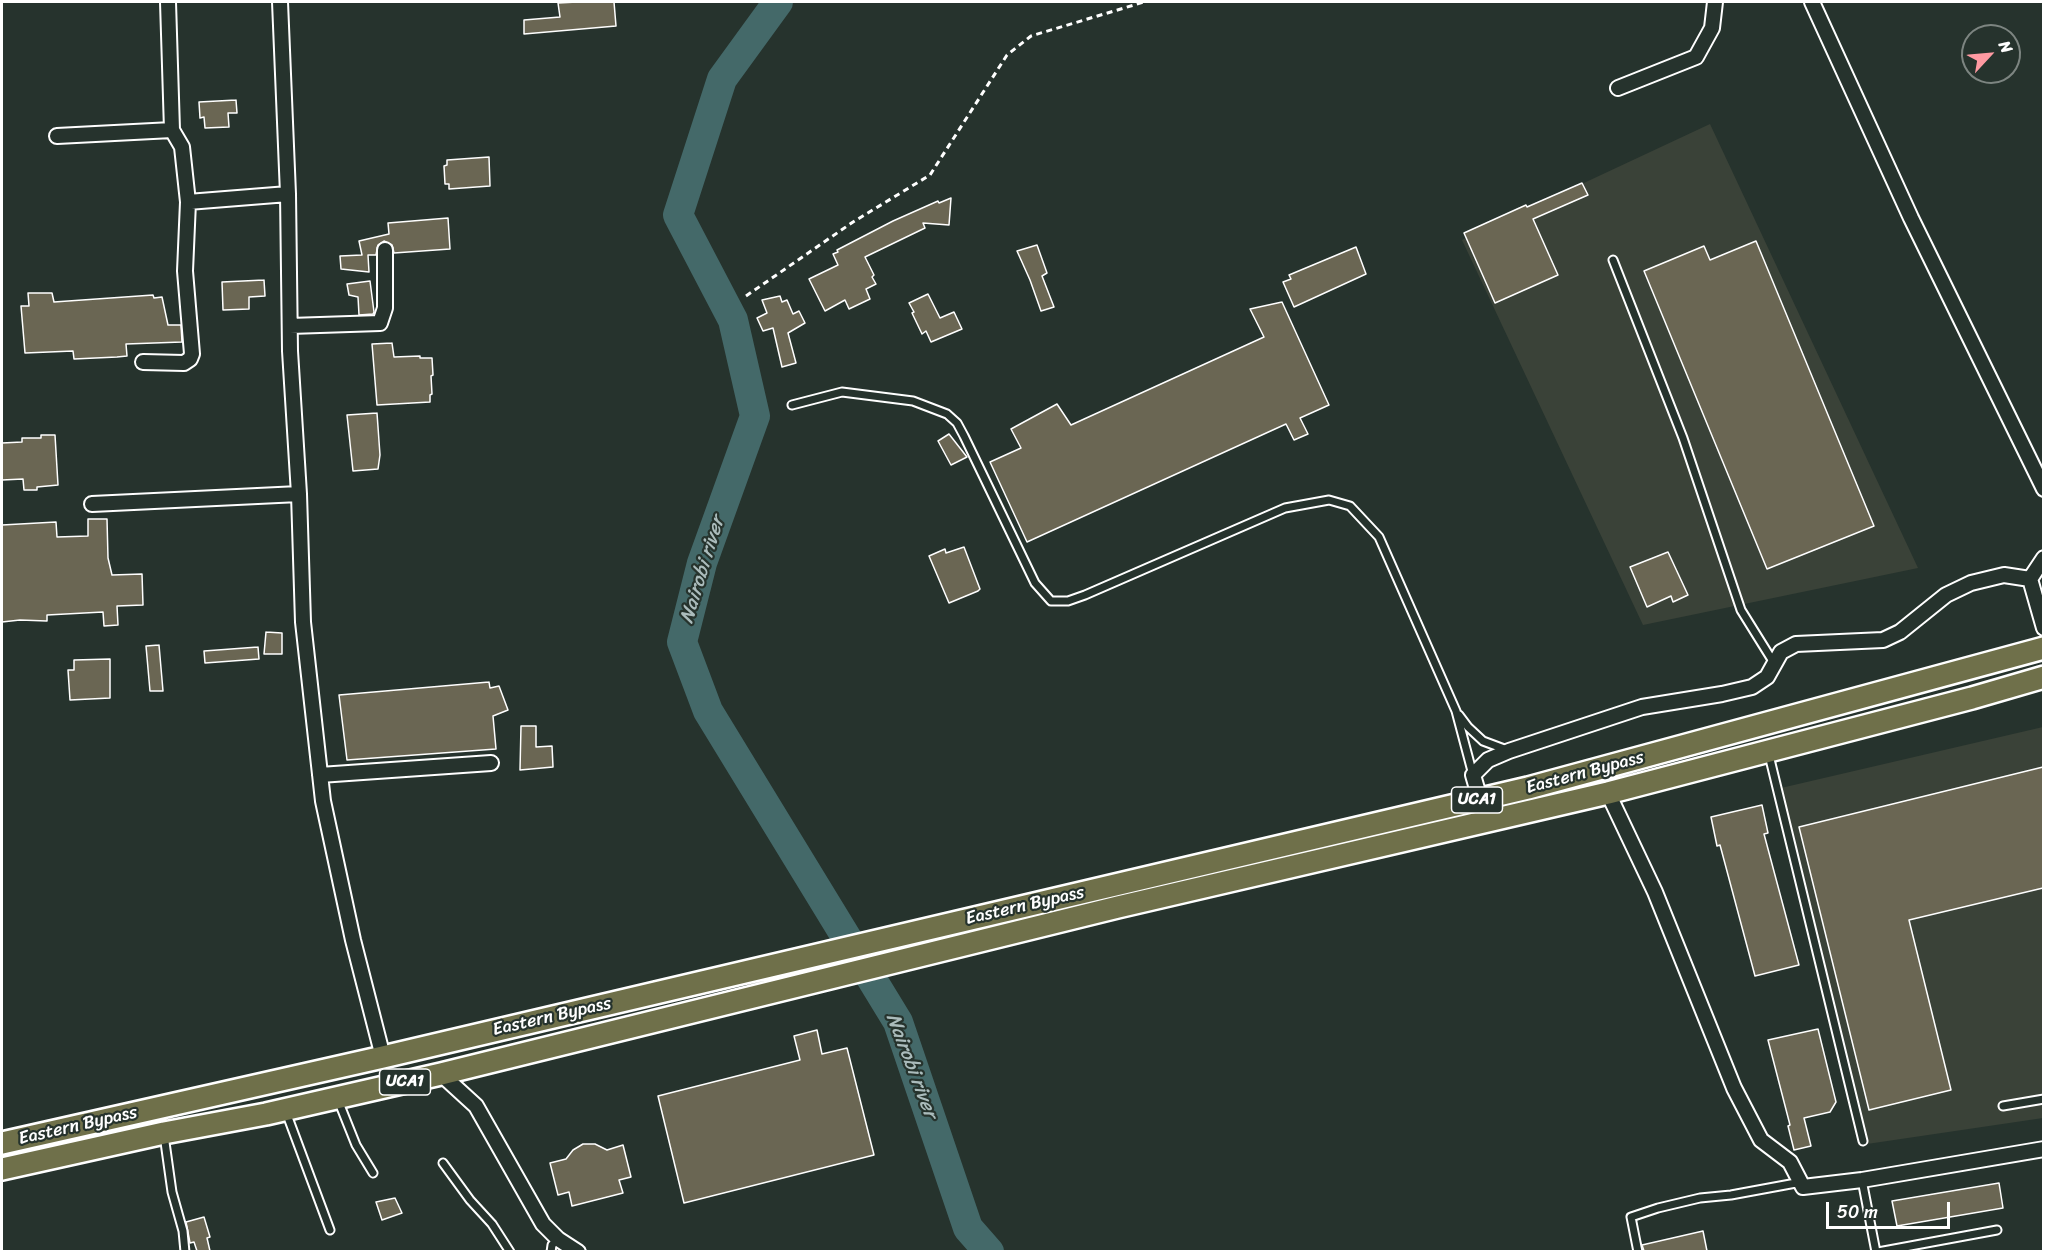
<!DOCTYPE html>
<html>
<head>
<meta charset="utf-8">
<style>
	body { margin:0 }
	#map { position:relative; width:2045px; height:1253px; overflow:hidden; background:#26332d; font-family:Sriracha,sans-serif }
	canvas { display:block }
	.frame { position:absolute; inset:0; border:3px solid #fff; pointer-events:none }
	.north { position:absolute; left:1961px; top:24px; width:60px; height:60px; box-sizing:border-box; background:#26332d; border:2px solid #7d8581; border-radius:50%; rotate:64deg; font-size:16px; font-weight:700; line-height:24px; text-align:center; color:#fff }
	.north::after { content:''; display:block; margin:auto; width:21px; height:27px; background:#ff9aa2; clip-path:polygon(50% 0,100% 100%,50% 72%,0 100%) }
	.scale { position:absolute; left:1826px; top:1202px; width:124px; height:27px; box-sizing:border-box; border:3px solid #fff; border-top:0; padding-left:8px; font-size:18px; line-height:21px; white-space:nowrap; color:#fff; -webkit-text-stroke:4px #26332d; paint-order:stroke }
</style>
</head>
<body>
<div id="map">
<canvas width="2045" height="1253"></canvas>
<div class="frame"></div>
<div class="north">N</div>
<div class="scale">50 m</div>
</div>
<script>
const ctx = document.querySelector('canvas').getContext('2d');
ctx.lineJoin = 'round';
function fillPath(path, color) {
  ctx.fillStyle = color;
  ctx.fill(path, 'evenodd');
}
function poly(rows) {
  const path = new Path2D();
  for (const r of rows) {
    path.moveTo(r[0], r[1]);
    for (let i = 2; i < r.length; i += 2) path.lineTo(r[i], r[i + 1]);
  }
  return path;
}
function stroke(path, color, width, dash) {
  ctx.strokeStyle = color;
  ctx.lineWidth = width;
  ctx.lineCap = dash ? 'butt' : 'round';
  ctx.setLineDash(dash || []);
  ctx.stroke(path);
}
function write(font, color, halo, rows, align = 'center') {
  ctx.font = font + ' Sriracha,sans-serif';
  ctx.lineWidth = 4.5;
  ctx.setLineDash([]);
  ctx.textBaseline = 'middle';
  ctx.strokeStyle = halo;
  ctx.fillStyle = color;
  for (const [text, x, y, turn = 0] of rows) {
    ctx.save();
    ctx.translate(x, y);
    ctx.rotate((+turn || 0) * Math.PI / 180);
    ctx.textAlign = isNaN(turn) ? turn : align;
    if (halo) ctx.strokeText(text, 0, 0);
    ctx.fillText(text, 0, 0);
    ctx.restore();
  }
}
const built = poly([
	[1710,124,1918,568,1643,625,1462,240],
	[2043,727,2043,1118,1867,1144,1781,788]
]);
const river = poly([
	[778,2,722,79,678,215,733,320,755,416,702,563,682,642,708,711,898,1022,968,1228,989,1252]
]);
const building = poly([
	[577,2,614,2,616,26,524,34,524,20,560,17,558,3,577,2],
	[236,100,237,113,228,113,229,127,205,128,204,117,200,118,199,102,236,100],
	[489,157,490,186,449,189,449,184,445,184,444,166,447,165,447,160,489,157],
	[1582,183,1588,195,1533,219,1558,275,1495,303,1464,233,1526,205,1527,207,1582,183],
	[951,198,949,225,923,223,925,228,865,257,874,275,872,277,876,284,866,289,870,299,849,309,845,300,825,311,809,279,838,265,833,254,838,252,837,250,893,221,938,201,939,203,951,198],
	[448,218,450,249,394,253,392,245,384,241,378,245,376,255,368,255,369,272,341,269,340,256,362,255,359,241,389,234,388,223,448,218],
	[1756,241,1874,526,1767,569,1644,271,1704,246,1710,260,1756,241],
	[1037,245,1047,273,1042,276,1054,307,1041,311,1030,280,1017,251,1037,245],
	[1356,247,1366,274,1294,307,1283,282,1291,279,1289,275,1356,247],
	[264,280,265,296,249,297,249,309,223,310,222,282,264,280],
	[370,281,374,312,373,314,359,315,358,297,349,295,347,284,370,281],
	[28,293,52,293,54,302,153,295,154,298,162,297,168,325,181,325,182,342,126,344,127,356,117,357,74,359,73,351,25,353,21,306,29,306,28,293],
	[928,294,940,318,954,312,962,329,931,342,926,331,922,334,912,313,914,312,909,303,928,294],
	[780,296,782,302,787,300,793,314,799,311,805,323,788,333,796,363,782,367,773,328,763,331,757,318,767,313,762,300,780,296],
	[1282,302,1329,405,1300,418,1308,434,1294,440,1286,424,1027,542,990,462,1021,448,1011,429,1057,404,1071,425,1264,337,1250,309,1282,302],
	[392,343,394,357,420,356,420,358,432,358,433,375,431,376,432,394,430,395,430,402,377,405,372,344,392,343],
	[377,413,380,455,378,469,353,471,347,415,377,413],
	[949,434,967,457,951,465,938,441,949,434],
	[41,435,55,435,58,485,37,487,37,490,24,490,23,479,2,480,2,443,22,442,22,438,41,438,41,435],
	[88,519,107,519,108,558,112,575,142,574,143,605,117,606,118,625,104,626,103,612,47,615,47,621,20,620,2,622,2,525,56,522,57,537,88,536,88,519],
	[964,547,980,589,978,591,949,603,929,556,945,549,946,553,964,547],
	[1668,552,1688,595,1673,602,1671,596,1647,607,1630,567,1668,552],
	[266,632,282,633,282,654,264,654,266,632],
	[159,645,163,691,150,691,146,646,159,645],
	[258,647,259,659,205,663,204,651,258,647],
	[110,659,110,698,70,700,68,670,74,670,74,660,110,659],
	[489,682,490,688,499,686,508,710,493,716,496,749,347,760,339,695,489,682],
	[521,726,536,726,536,747,552,746,553,767,520,770,521,726],
	[2043,767,2043,888,1909,920,1951,1090,1869,1110,1799,827,2043,767],
	[1762,805,1768,833,1764,834,1799,965,1755,976,1720,845,1717,846,1711,817,1762,805],
	[1818,1029,1836,1102,1830,1112,1804,1118,1811,1146,1794,1150,1788,1126,1790,1125,1768,1040,1818,1029],
	[817,1030,822,1054,847,1048,874,1155,684,1203,658,1096,800,1060,794,1036,817,1030],
	[583,1144,595,1144,607,1150,623,1145,631,1177,619,1180,623,1193,572,1206,569,1192,558,1195,550,1163,566,1159,573,1150,583,1144],
	[1999,1183,2003,1208,1897,1226,1892,1201,1999,1183],
	[395,1198,402,1213,382,1220,376,1202,395,1198],
	[204,1217,210,1237,207,1238,210,1251,197,1251,194,1242,190,1243,186,1222,204,1217],
	[1703,1231,1707,1251,1644,1251,1642,1245,1703,1231]
]);
const path = poly([
	[746,296,853,222,930,175,1007,55,1031,36,1144,2]
]);
const lane = poly([
	[1613,260,1683,438,1741,610,1774,663],
	[792,405,842,392,913,401,947,414,957,423,964,436,1035,583,1051,601,1068,601,1085,595,1285,508,1329,500,1350,506,1379,537,1456,711,1473,775],
	[1459,715,1468,727,1483,741,1507,750],
	[1769,755,1863,1141],
	[338,1100,356,1145,373,1173],
	[2003,1106,2044,1099],
	[286,1112,330,1230],
	[164,1135,172,1192,183,1231,185,1252],
	[443,1163,470,1200,492,1224,510,1252],
	[1862,1180,1876,1252],
	[551,1252,552,1245,558,1239],
	[1638,1252,1631,1217,1658,1208,1700,1198,1731,1195,1796,1183,1800,1186],
	[1878,1252,1997,1230]
]);
const street = poly([
	[168,2,172,130],
	[280,2,288,194,290,351,299,494,303,622,323,801,353,940,383,1057],
	[1812,2,1911,218,2044,489],
	[1618,88,1696,57,1712,28,1715,2],
	[57,136,172,130,182,147,188,202,185,271,192,354,190,359,184,363,143,362],
	[188,202,288,194],
	[290,326,380,323,385,308,385,250],
	[92,504,299,494],
	[2044,558,2030,579,2044,628],
	[320,775,491,763],
	[1608,793,1655,892,1734,1088,1761,1140,1790,1162,1803,1187,1862,1180,2044,1149],
	[1480,799,1473,775,1488,760,1509,751,1642,707,1722,694,1752,687,1767,677,1781,652,1796,644,1883,640,1900,632,1946,595,1971,583,2004,575,2030,579],
	[441,1074,476,1106,543,1224,558,1239,578,1252]
]);
const primary = poly([
	[2,1143,383,1057,1528,788,2044,648],
	[2,1169,164,1133,266,1114,441,1074,1118,907,1608,793,1972,698,2044,677]
]);
const shields = [
	[1477,800,51],
	[405,1082,51]
];
const shieldNames = [
	["UCA1",1477,800],
	["UCA1",405,1082]
];
const streetNames = [
	["Eastern Bypass",1585,773,-15],
	["Eastern Bypass",1025,906,-13],
	["Eastern Bypass",552,1017,-13],
	["Eastern Bypass",78,1126,-13]
];
const waterNames = [
	["Nairobi river",703,570,-73],
	["Nairobi river",911,1066,69]
];
fillPath(built, '#3a4238');
stroke(river, '#446969', 30);
fillPath(building, '#6a6653');
stroke(building, '#fff', 1.5);
stroke(lane, '#fff', 11);
stroke(street, '#fff', 18);
stroke(primary, '#fff', 26);
stroke(path, '#fff', 3, [6, 4.5]);
stroke(lane, '#26332d', 7);
stroke(street, '#26332d', 14);
stroke(primary, '#6f704a', 21);
for (const [x, y, w] of shields) {
  const box = new Path2D();
  box.roundRect(x - w / 2, y - 13, w, 26, 4.5);
  ctx.fillStyle = '#26332d';
  ctx.fill(box);
  stroke(box, '#fff', 1.5);
}
write('bold 16px', '#fff', null, shieldNames);
write('18px', '#fff', '#26332d', streetNames);
write('italic 20px', '#abbcbc', '#26332d', waterNames);
</script>
</body>
</html>
